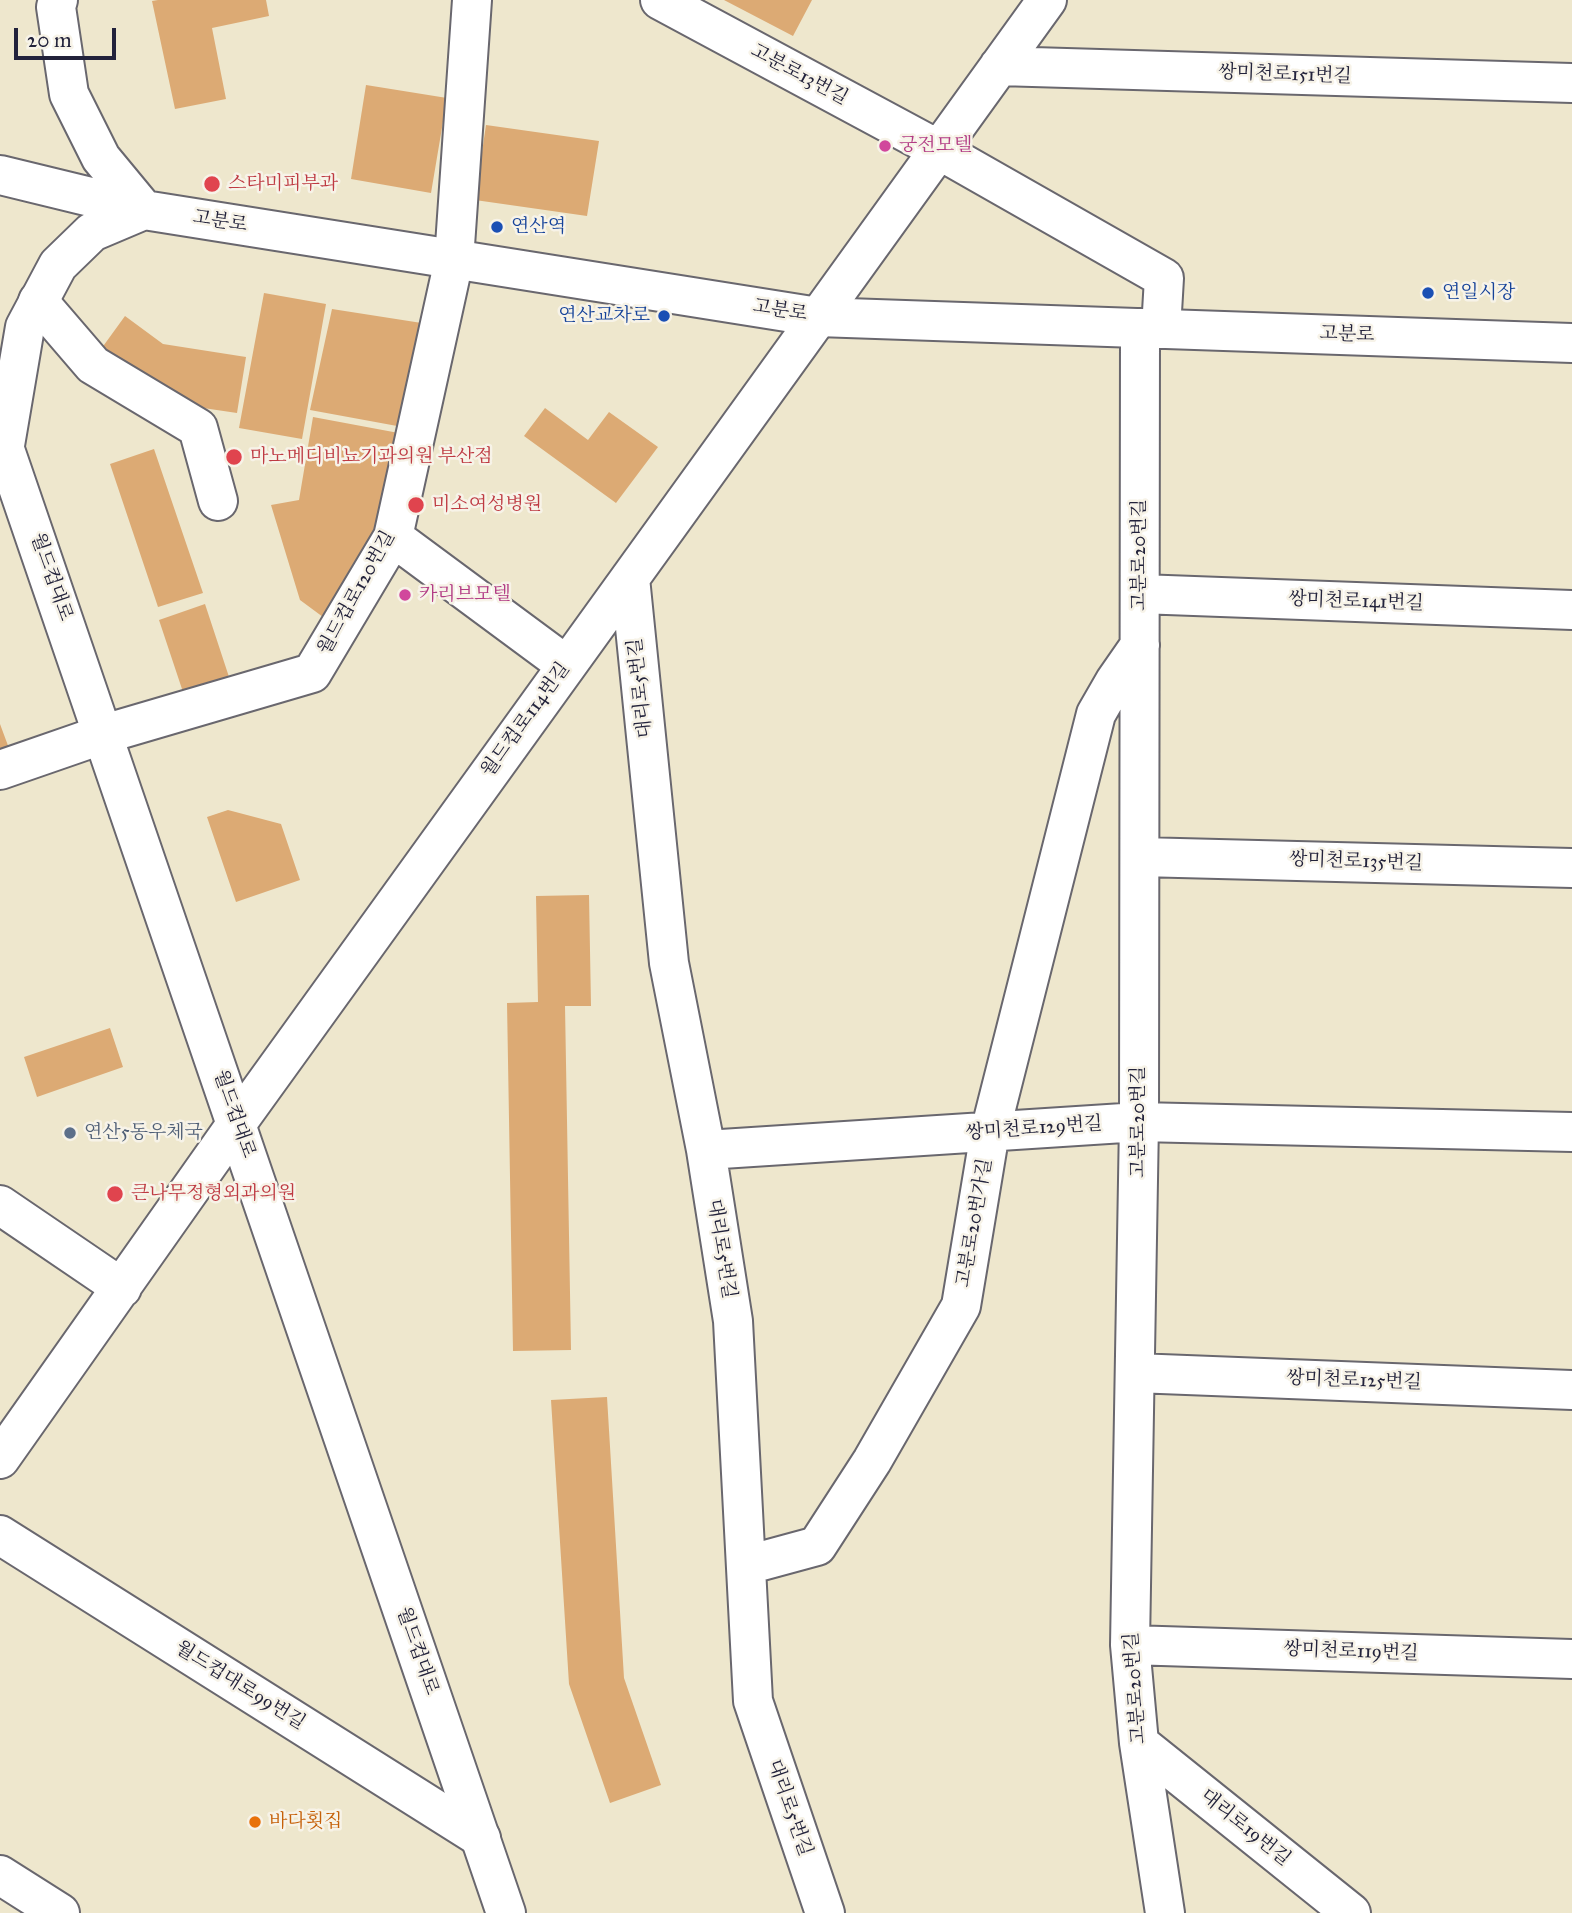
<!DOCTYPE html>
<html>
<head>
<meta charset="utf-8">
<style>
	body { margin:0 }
	#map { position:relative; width:1572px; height:1913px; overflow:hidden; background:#eee7cd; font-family:"IM FELL Great Primer",serif }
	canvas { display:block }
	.scale { position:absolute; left:14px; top:28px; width:102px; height:32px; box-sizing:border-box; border:4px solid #22223b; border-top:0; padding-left:9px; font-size:21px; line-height:24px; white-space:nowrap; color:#22223b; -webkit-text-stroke:5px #f7f3e8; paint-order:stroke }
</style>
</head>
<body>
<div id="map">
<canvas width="1572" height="1913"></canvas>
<div class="scale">20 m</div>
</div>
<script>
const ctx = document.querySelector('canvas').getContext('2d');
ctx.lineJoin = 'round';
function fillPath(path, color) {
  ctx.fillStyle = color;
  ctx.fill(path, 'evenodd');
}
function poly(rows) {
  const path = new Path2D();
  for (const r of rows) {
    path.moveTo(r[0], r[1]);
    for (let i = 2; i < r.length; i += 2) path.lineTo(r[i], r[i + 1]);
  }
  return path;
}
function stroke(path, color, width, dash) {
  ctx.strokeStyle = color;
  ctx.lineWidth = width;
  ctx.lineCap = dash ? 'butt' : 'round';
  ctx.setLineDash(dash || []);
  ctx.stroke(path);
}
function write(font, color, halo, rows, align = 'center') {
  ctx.font = font + ' "IM FELL Great Primer","Noto Serif KR",serif';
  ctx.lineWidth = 5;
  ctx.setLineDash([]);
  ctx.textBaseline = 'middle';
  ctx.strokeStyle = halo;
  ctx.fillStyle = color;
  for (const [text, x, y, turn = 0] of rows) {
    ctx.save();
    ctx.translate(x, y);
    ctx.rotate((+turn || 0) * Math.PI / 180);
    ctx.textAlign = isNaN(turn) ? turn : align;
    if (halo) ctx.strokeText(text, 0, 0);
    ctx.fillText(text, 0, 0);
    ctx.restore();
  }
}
const building = poly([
	[158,0,266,0,269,16,212,28,226,99,175,109,152,1],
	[724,0,812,0,793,36],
	[366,85,447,98,431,193,351,179],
	[486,125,599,141,587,216,475,200],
	[264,293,326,304,302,439,239,428],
	[332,309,428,324,408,428,310,410],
	[125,316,163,344,246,357,237,413,156,401,96,356],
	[545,408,588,440,609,412,658,447,616,503,524,436],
	[313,417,404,434,387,537,323,617,300,600,271,505,299,500],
	[154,449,203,593,158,607,110,464],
	[205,604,230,680,184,695,159,620],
	[0,724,10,751,0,755],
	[228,810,281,824,300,880,236,902,207,817],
	[589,895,591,1006,565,1006,571,1350,513,1351,507,1003,538,1002,536,896],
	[110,1028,123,1067,37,1097,24,1057],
	[607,1397,624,1678,661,1785,610,1803,569,1684,551,1400]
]);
const minor = poly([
	[660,0,939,150,1164,278,1161,329],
	[999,66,1572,83],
	[38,301,93,365,198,428,218,501],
	[1140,328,1139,1122,1130,1645,1139,1743,1165,1913],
	[393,537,566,665],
	[630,578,669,963,706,1150,733,1321,753,1701,825,1913],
	[1140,594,1572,610],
	[0,770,104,734,312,673,393,537,454,260,472,0],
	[1140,857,1572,868],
	[706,1150,1139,1122,1572,1132],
	[0,1205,122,1288],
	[1135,1373,1572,1390],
	[0,1459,237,1123,1047,0],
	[0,1535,481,1838],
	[747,1565,817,1546,872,1461,961,1306,990,1132,1096,714,1115,681,1140,645],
	[1130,1645,1572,1659],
	[1139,1743,1351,1913],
	[0,1875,60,1913]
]);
const major = poly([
	[58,0,56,7,69,94,101,158,144,210],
	[0,175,144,210,818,317,1572,343],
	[0,435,506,1913],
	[5,445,25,327,58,265,92,232,144,210]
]);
const markers = [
	[885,146,7,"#d1479c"],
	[212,184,9,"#e0444e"],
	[497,227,7,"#1a4fb4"],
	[1428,293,7,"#1a4fb4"],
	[664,316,7,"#1a4fb4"],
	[234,457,9,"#e0444e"],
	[416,505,9,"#e0444e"],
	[405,595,7,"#d1479c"],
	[70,1133,7,"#5c6f8a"],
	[115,1194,9,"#e0444e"],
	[255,1822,7,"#e8710a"]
];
const streetNames = [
	["고분로13번길",799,75,28],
	["쌍미천로151번길",1285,75,2],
	["고분로",220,222,9],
	["고분로",780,311,9],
	["고분로",1347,335,2],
	["고분로20번길",1140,555,-90],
	["월드컵대로",51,577,71],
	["월드컵로120번길",357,593,-61],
	["쌍미천로141번길",1356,602,2],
	["대리로5번길",641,688,-96],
	["월드컵로114번길",526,720,-54],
	["쌍미천로135번길",1356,862,2],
	["월드컵대로",234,1114,71],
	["고분로20번길",1139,1122,-90],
	["쌍미천로129번길",1034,1129,-4],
	["고분로20번가길",975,1223,-80],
	["대리로5번길",721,1249,81],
	["쌍미천로125번길",1354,1381,2],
	["월드컵대로",417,1651,71],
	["쌍미천로119번길",1351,1652,2],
	["월드컵대로99번길",240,1686,32],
	["고분로20번길",1136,1688,-94],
	["대리로5번길",789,1808,71],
	["대리로19번길",1245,1828,39]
];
const hotelNames = [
	["궁전모텔",899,146],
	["카리브모텔",419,595]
];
const healthNames = [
	["스타미피부과",228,184],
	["마노메디비뇨기과의원 부산점",250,457],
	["미소여성병원",432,505],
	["큰나무정형외과의원",131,1194]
];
const transitNames = [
	["연산역",511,227],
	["연일시장",1442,293],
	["연산교차로",650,316,"right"]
];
const serviceNames = [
	["연산5동우체국",84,1133]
];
const foodNames = [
	["바다횟집",269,1822]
];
fillPath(building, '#dcaa74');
stroke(minor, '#69676e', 42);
stroke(major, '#69676e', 42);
stroke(minor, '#fff', 38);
stroke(major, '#fff', 38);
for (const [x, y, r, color] of markers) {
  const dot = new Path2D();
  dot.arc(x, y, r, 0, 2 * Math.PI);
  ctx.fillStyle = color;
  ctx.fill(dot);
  stroke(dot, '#f7f3e8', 2.5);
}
write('19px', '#22223b', '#f7f3e8', streetNames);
write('19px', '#b23c85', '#f7f3e8', hotelNames, 'left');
write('19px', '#be3a42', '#f7f3e8', healthNames, 'left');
write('19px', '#164399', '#f7f3e8', transitNames, 'left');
write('19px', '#4e5e75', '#f7f3e8', serviceNames, 'left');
write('19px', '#c56008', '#f7f3e8', foodNames, 'left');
</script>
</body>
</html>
